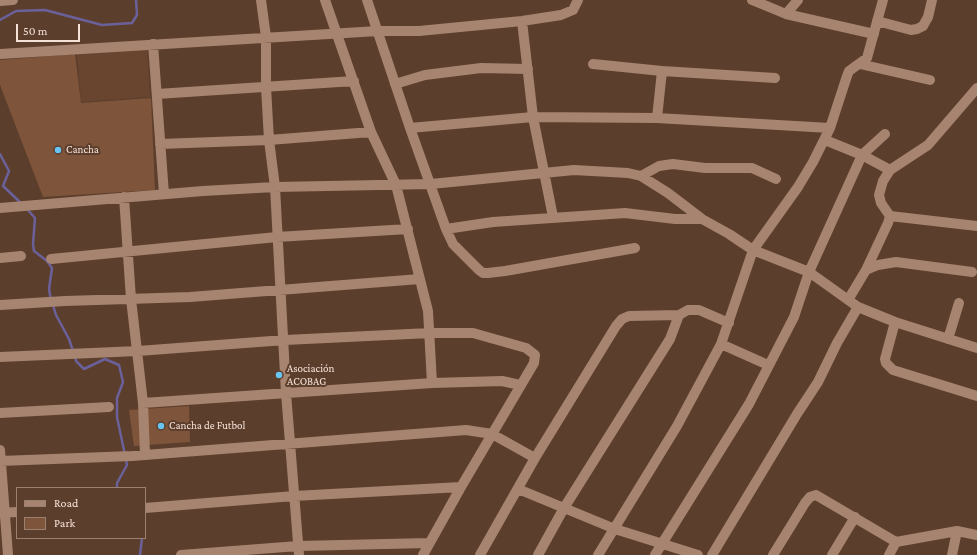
<!DOCTYPE html>
<html>
<head>
<meta charset="utf-8">
<style>
	body { margin:0 }
	#map { position:relative; width:977px; height:555px; overflow:hidden; background:#5c3e2d; font-family:"Crimson Pro",serif }
	canvas { display:block }
	.legend { position:absolute; left:16px; top:487px; width:130px; height:52px; box-sizing:border-box; background:#5c3e2d; border:1px solid #998071; margin:0; padding:5px 7px; list-style:none; font-size:12px; color:#f5e2d7 }
	.legend li { display:flex; align-items:center; gap:8px; height:20px }
	.legend b { width:20px; border:1px solid #998071 }
	.scale { position:absolute; left:16px; top:24px; width:64px; height:18px; box-sizing:border-box; border:2px solid #f5e2d7; border-top:0; padding-left:5px; font-size:12px; line-height:14px; white-space:nowrap; color:#f5e2d7; -webkit-text-stroke:3px #5c3e2d; paint-order:stroke }
</style>
</head>
<body>
<div id="map">
<canvas width="977" height="555"></canvas>
<ul class="legend">
<li><b style="height:5px;background:#a68470"></b>Road</li>
<li><b style="height:11px;background:#7e543a"></b>Park</li>
</ul>
<div class="scale">50 m</div>
</div>
<script>
const ctx = document.querySelector('canvas').getContext('2d');
ctx.lineJoin = 'round';
function fillPath(path, color) {
  ctx.fillStyle = color;
  ctx.fill(path, 'evenodd');
}
function poly(rows) {
  const path = new Path2D();
  for (const r of rows) {
    path.moveTo(r[0], r[1]);
    for (let i = 2; i < r.length; i += 2) path.lineTo(r[i], r[i + 1]);
  }
  return path;
}
function stroke(path, color, width, dash) {
  ctx.strokeStyle = color;
  ctx.lineWidth = width;
  ctx.lineCap = dash ? 'butt' : 'round';
  ctx.setLineDash(dash || []);
  ctx.stroke(path);
}
function write(font, color, halo, rows, align = 'center') {
  ctx.font = font + ' "Crimson Pro",serif';
  ctx.lineWidth = 4;
  ctx.setLineDash([]);
  ctx.textBaseline = 'middle';
  ctx.strokeStyle = halo;
  ctx.fillStyle = color;
  for (const [text, x, y, turn = 0] of rows) {
    ctx.save();
    ctx.translate(x, y);
    ctx.rotate((+turn || 0) * Math.PI / 180);
    ctx.textAlign = isNaN(turn) ? turn : align;
    if (halo) ctx.strokeText(text, 0, 0);
    ctx.fillText(text, 0, 0);
    ctx.restore();
  }
}
const built = poly([
	[147,49,150,97,81,102,77,54]
]);
const green = poly([
	[75,54,81,103,151,98,155,190,43,197,0,85,0,60],
	[189,406,190,442,134,446,129,410]
]);
const stream = poly([
	[0,20,16,11,45,10,102,25,132,23,137,15,136,0],
	[0,154,9,171,3,186,22,204],
	[27,209,35,218,33,244,34,251,47,261,52,268,49,289,51,300],
	[53,305,56,315,69,339,73,351],
	[75,356,76,361,84,369,105,359,119,365,123,382,117,398,117,417,125,455],
	[117,488,117,483,127,465,126,460],
	[140,555,142,538]
]);
const minor = poly([
	[261,0,266,37,266,87,269,140,275,187,286,393,299,555],
	[325,0,371,132,396,185,428,311,432,383],
	[367,0,410,128,446,229,453,244,479,270,483,273,488,273,505,271,635,248],
	[752,0,786,14,874,34],
	[0,1,13,0],
	[786,14,798,0],
	[522,21,533,117,553,217],
	[877,21,911,30,917,29,923,26,928,17,932,0],
	[153,44,164,194],
	[0,54,378,31,419,31,522,21,561,15,573,10,578,0],
	[593,64,662,71,775,78],
	[860,64,930,80],
	[395,84,425,75,481,68,528,69],
	[157,94,354,81],
	[657,118,662,71],
	[410,128,533,117,657,118,830,128],
	[825,140,862,155,890,170],
	[160,144,269,140,371,132],
	[641,176,659,166,673,164,705,168,752,168,776,179],
	[124,197,131,299,143,403,432,383,502,381,520,385],
	[0,208,203,191,275,187,431,184,574,170,628,173,641,176,668,193,702,219,729,234,753,250,809,272,858,307,895,322,885,359,886,363,893,370,977,396],
	[890,216,977,226],
	[446,229,493,222,625,213,675,219,702,219],
	[0,258,21,256],
	[51,259,277,237,408,229],
	[866,270,878,265,896,262,972,272],
	[848,300,866,270,888,223,890,216,881,203,879,195,883,181,890,170,928,145,977,88],
	[0,305,65,301,190,297,420,279],
	[895,322,977,348],
	[948,339,959,303],
	[721,344,768,365],
	[0,357,138,351,285,340,430,333,473,333,526,348,535,355,534,363,461,487,423,555],
	[143,403,145,455],
	[0,413,109,407],
	[0,450,8,555],
	[0,461,132,456,466,430,492,434,535,458],
	[518,489,615,529,698,555],
	[145,508,294,496,461,487],
	[0,513,17,512],
	[181,555,298,546,429,543],
	[480,555,535,458,616,326,622,319,629,316,679,315],
	[538,555,564,508,670,339,679,315,688,310,699,310,729,323],
	[598,555,677,426,721,344,753,250,798,187,813,162,830,128,847,76,849,71,867,58,883,0],
	[655,555,749,404,794,317,809,272,862,155,885,134],
	[712,555,797,414,818,382,837,343,858,307],
	[773,555,805,503,810,497,816,495,896,542,957,531,977,535],
	[832,555,855,517],
	[889,555,896,542],
	[952,555,957,531]
]);
const markers = [
	[58,150,4,"#68c4f0"],
	[279,375,4,"#68c4f0"],
	[161,426,4,"#68c4f0"]
];
const poiNames = [
	["Cancha",66,150],
	["Asociación",287,369],
	["ACOBAG",287,382],
	["Cancha de Futbol",169,426]
];
fillPath(built, '#69442e');
fillPath(green, '#7e543a');
stroke(stream, '#6b619a', 2.5);
stroke(minor, '#a68470', 10);
for (const [x, y, r, color] of markers) {
  const dot = new Path2D();
  dot.arc(x, y, r, 0, 2 * Math.PI);
  ctx.fillStyle = color;
  ctx.fill(dot);
  stroke(dot, '#5c3e2d', 1.5);
}
write('11px', '#f5e2d7', '#5c3e2d', poiNames, 'left');
</script>
</body>
</html>
